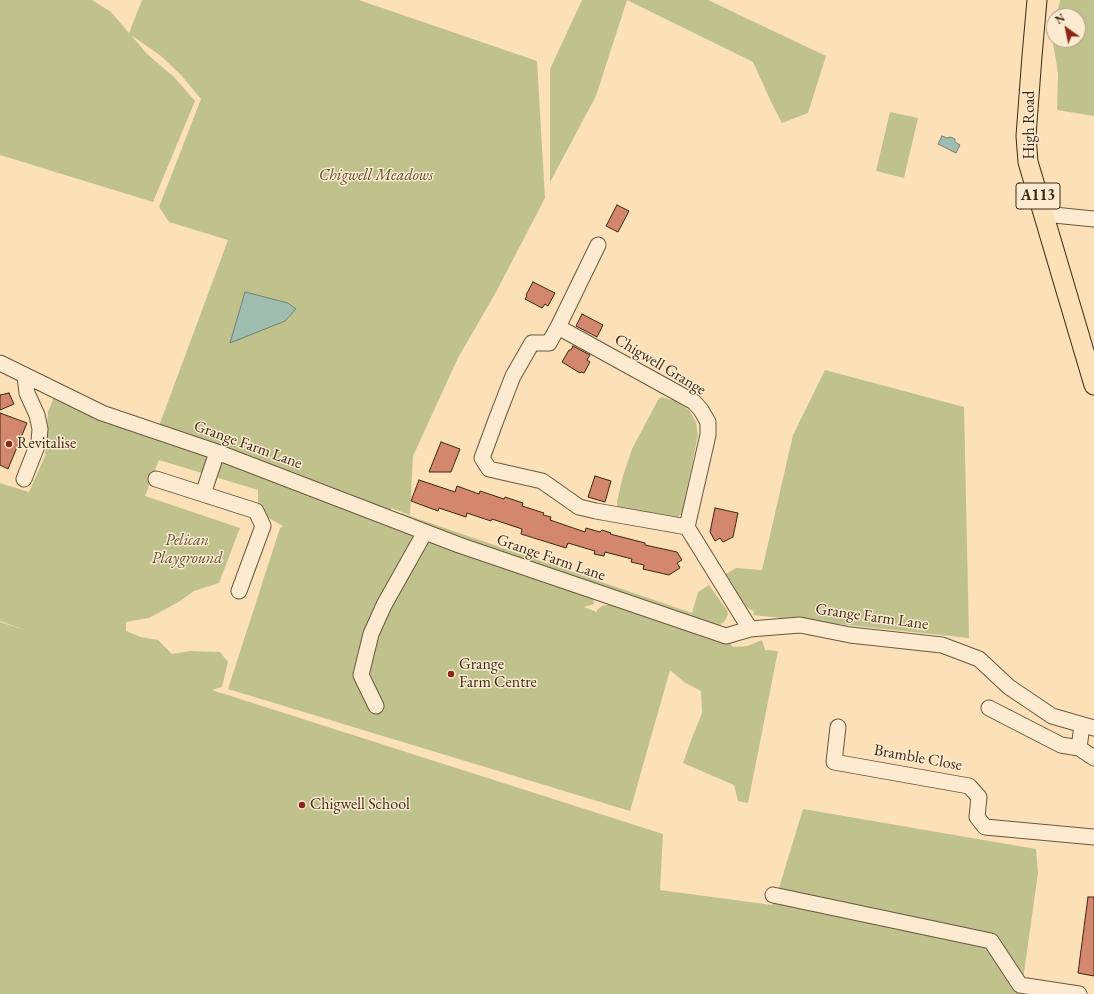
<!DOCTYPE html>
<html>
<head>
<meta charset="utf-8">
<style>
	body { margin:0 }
	#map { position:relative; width:1094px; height:994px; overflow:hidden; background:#fce0b8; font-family:"EB Garamond",serif }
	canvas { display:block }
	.north { position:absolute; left:1046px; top:8px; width:40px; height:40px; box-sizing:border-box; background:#fdebd1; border:1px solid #b09d85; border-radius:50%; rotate:327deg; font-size:11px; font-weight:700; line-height:16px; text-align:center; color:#3c2812 }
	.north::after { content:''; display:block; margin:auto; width:14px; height:18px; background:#8f2418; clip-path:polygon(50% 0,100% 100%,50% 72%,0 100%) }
</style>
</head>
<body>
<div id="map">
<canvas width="1094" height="994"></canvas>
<div class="north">N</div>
</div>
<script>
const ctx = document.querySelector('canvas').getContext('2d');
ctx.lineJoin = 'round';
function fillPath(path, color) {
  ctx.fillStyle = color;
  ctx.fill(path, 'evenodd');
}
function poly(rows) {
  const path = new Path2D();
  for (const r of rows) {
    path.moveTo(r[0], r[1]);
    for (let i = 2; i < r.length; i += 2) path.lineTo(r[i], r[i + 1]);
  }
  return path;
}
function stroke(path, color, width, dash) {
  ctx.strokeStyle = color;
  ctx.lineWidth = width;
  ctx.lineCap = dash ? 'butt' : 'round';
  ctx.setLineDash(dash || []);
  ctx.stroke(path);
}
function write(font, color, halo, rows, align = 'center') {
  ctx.font = font + ' "EB Garamond",serif';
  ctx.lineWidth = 3;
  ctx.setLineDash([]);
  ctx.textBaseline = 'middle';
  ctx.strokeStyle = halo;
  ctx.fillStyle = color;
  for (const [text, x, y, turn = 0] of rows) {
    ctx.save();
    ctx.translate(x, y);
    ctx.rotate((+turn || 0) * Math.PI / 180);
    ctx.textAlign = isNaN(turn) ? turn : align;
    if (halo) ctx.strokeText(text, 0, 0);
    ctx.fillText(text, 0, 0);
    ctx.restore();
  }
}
const green = poly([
	[0,0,92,0,111,12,129,33,142,0,359,0,537,61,545,198,496,292,458,358,413,456,410,515,391,508,392,516,159,426,228,240,169,222,159,207,201,99,180,74,161,56,131,35,147,54,174,77,195,101,153,202,0,155],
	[582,0,627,0,596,96,550,182,550,69],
	[627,0,708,0,826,56,808,113,782,123,772,104,753,62],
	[1060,0,1094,0,1094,116,1057,110,1058,73,1053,43,1054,37,1054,40,1078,40,1078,16,1057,16],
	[890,112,918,118,904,178,876,171],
	[825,370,964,407,969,638,753,615,754,611,751,610,745,606,726,574,736,568,762,570,793,435],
	[54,397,593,594,594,604,584,607,597,612,597,610,602,606,618,602,727,640,733,647,747,646,762,640,765,650,778,651,748,803,738,801,734,785,683,763,692,738,702,713,701,691,684,682,670,670,630,811,228,689,280,528,283,526,265,516,258,506,258,490,159,460,145,496,240,528,219,583,194,591,180,601,149,618,126,622,126,631,141,637,158,640,172,654,190,651,220,652,228,662,222,687,212,690,663,834,660,890,772,905,779,888,803,809,1036,849,1038,873,1021,994,0,994,0,622,28,631,0,621,0,483,29,492,45,456,48,412],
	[662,397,675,401,689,410,696,422,698,435,682,513,675,520,618,511,617,502,623,476,632,449,658,400],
	[401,513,692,613,698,592,709,585,727,610,728,614,725,621,719,626,690,623,692,615,689,622,402,521]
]);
const water = poly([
	[942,136,947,138,950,137,953,138,955,139,955,142,960,145,956,153,938,144,942,136],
	[245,292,288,303,296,309,285,321,230,343,245,292]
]);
const building = poly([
	[617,205,629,211,618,232,606,226,617,205],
	[533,282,555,293,548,306,545,304,542,308,525,299,527,296,526,295,533,282],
	[582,314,603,325,597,337,576,326,582,314],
	[573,346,590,355,587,360,590,362,584,373,581,372,580,373,562,362,569,350,571,350,573,346],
	[9,393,14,404,0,410,0,395,9,393],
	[0,413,27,423,8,469,0,465,0,413],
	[441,442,460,449,451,472,429,472,441,442],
	[595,476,611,481,605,502,588,497,595,476],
	[419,480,455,492,457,486,479,494,480,491,504,499,505,497,523,503,522,506,544,513,543,515,551,517,550,520,585,532,586,528,600,532,602,530,611,533,610,534,645,543,645,545,677,552,682,560,677,563,680,568,669,575,643,569,644,565,631,562,632,559,605,552,604,556,594,554,595,551,568,543,566,548,521,534,522,529,492,519,491,521,467,513,466,517,439,508,438,511,411,501,419,480],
	[715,508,738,513,733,537,723,542,720,538,715,541,710,532,715,508],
	[1088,897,1094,897,1094,976,1078,973,1088,897]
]);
const minor = poly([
	[1044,214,1094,219],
	[558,327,598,245],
	[0,363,102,413,217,452,459,545,726,636,750,629,800,625,850,635,942,645,979,659,1009,687,1052,716,1094,728],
	[24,479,39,441,40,429,37,415,27,393,25,376],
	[156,479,256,511,263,526,239,591],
	[203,494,217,452],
	[687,527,596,511,579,507,542,481,489,469,482,458,496,420,513,376,532,343,549,343,558,327,694,402,701,410,708,422,708,435,687,527,750,629],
	[376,706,361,675,371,634,384,605,425,532],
	[989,708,1061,745,1079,748],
	[1082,725,1079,748,1094,758],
	[838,727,834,762,969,786,979,797,977,817,985,827,1094,837],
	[773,895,991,941,1020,985,1079,994]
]);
const major = poly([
	[1037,0,1032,56,1026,136,1028,162,1094,385]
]);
const markers = [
	[9,444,4,"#8f2418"],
	[451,674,4,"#8f2418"],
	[302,805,4,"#8f2418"]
];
const shields = [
	[1038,196,44]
];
const shieldNames = [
	["A113",1038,196]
];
const streetNames = [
	["High Road",1030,125,-90],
	["Chigwell Grange",660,365,31],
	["Grange Farm Lane",248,445,20],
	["Grange Farm Lane",551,558,19],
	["Grange Farm Lane",872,617,8],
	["Bramble Close",918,758,10]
];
const parkNames = [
	["Chigwell Meadows",376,176],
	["Pelican",187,541],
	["Playground",187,559]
];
const poiNames = [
	["Revitalise",17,444],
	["Grange",459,665],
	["Farm Centre",459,683],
	["Chigwell School",310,805]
];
fillPath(green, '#c0c28e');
fillPath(water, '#9fbdb0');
stroke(water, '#778171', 1);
fillPath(building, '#d3876e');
stroke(building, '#3c2812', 1);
stroke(minor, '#6c563c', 17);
stroke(major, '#3c2812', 21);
stroke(minor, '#fdebd1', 15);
stroke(major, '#fce0b8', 19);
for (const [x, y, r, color] of markers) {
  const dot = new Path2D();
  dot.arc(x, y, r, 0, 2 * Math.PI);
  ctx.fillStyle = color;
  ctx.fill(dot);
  stroke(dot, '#fdebd1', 1.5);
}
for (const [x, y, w] of shields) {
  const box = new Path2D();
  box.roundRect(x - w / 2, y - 13, w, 26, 3);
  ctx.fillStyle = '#fdebd1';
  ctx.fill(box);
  stroke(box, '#3c2812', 1);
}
write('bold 15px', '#3c2812', null, shieldNames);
write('16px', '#3c2812', '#fdebd1', streetNames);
write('italic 16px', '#5d4e31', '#fdebd1', parkNames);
write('16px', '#3c2812', '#fdebd1', poiNames, 'left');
</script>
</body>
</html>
